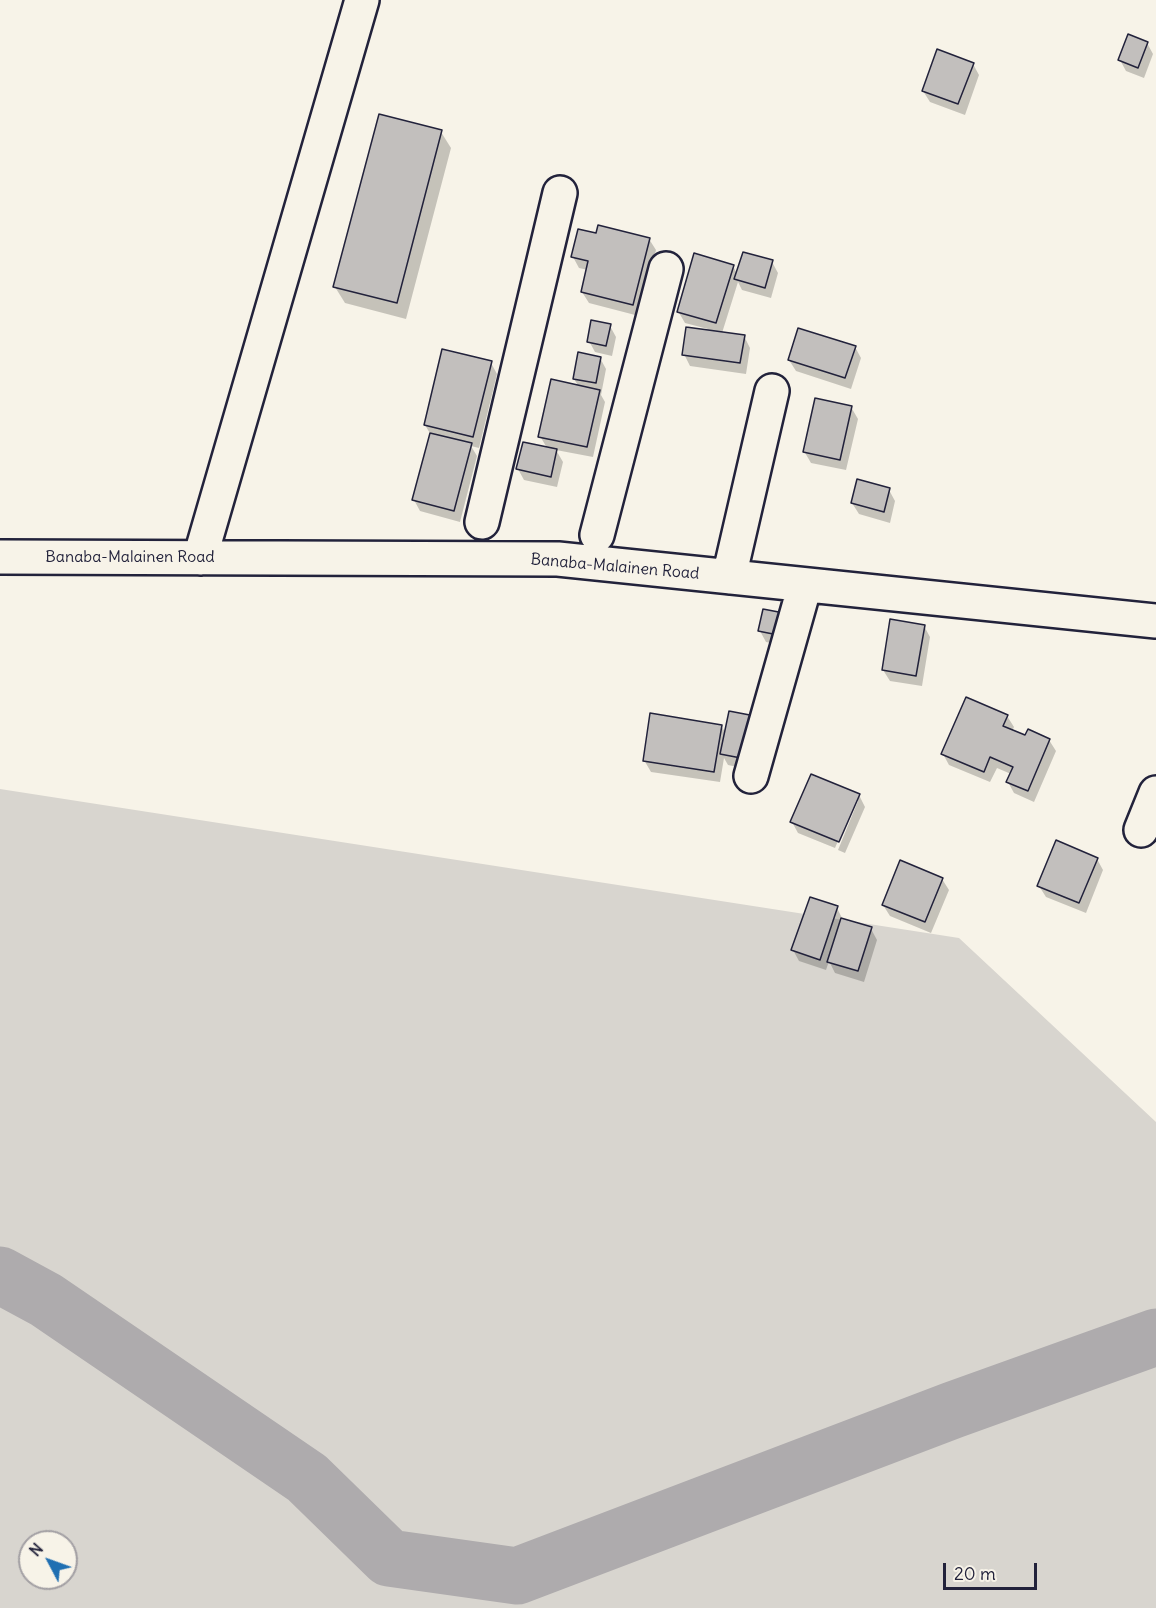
<!DOCTYPE html>
<html>
<head>
<meta charset="utf-8">
<style>
	body { margin:0 }
	#map { position:relative; width:1156px; height:1608px; overflow:hidden; background:#f7f3e8; font-family:Delius,sans-serif }
	canvas { display:block }
	.north { position:absolute; left:18px; top:1530px; width:60px; height:60px; box-sizing:border-box; background:#f7f3e8; border:2px solid #a29fa3; border-radius:50%; rotate:311deg; font-size:16px; font-weight:700; line-height:24px; text-align:center; color:#22223b }
	.north::after { content:''; display:block; margin:auto; width:21px; height:27px; background:#1f6fb2; clip-path:polygon(50% 0,100% 100%,50% 72%,0 100%) }
	.scale { position:absolute; left:943px; top:1563px; width:94px; height:27px; box-sizing:border-box; border:3px solid #22223b; border-top:0; padding-left:8px; font-size:18px; line-height:21px; white-space:nowrap; color:#22223b; -webkit-text-stroke:4px #f7f3e8; paint-order:stroke }
</style>
</head>
<body>
<div id="map">
<canvas width="1156" height="1608"></canvas>
<div class="north">N</div>
<div class="scale">20 m</div>
</div>
<script>
const ctx = document.querySelector('canvas').getContext('2d');
ctx.lineJoin = 'round';
function fillPath(path, color) {
  ctx.fillStyle = color;
  ctx.fill(path, 'evenodd');
}
function poly(rows) {
  const path = new Path2D();
  for (const r of rows) {
    path.moveTo(r[0], r[1]);
    for (let i = 2; i < r.length; i += 2) path.lineTo(r[i], r[i + 1]);
  }
  return path;
}
function stroke(path, color, width, dash) {
  ctx.strokeStyle = color;
  ctx.lineWidth = width;
  ctx.lineCap = dash ? 'butt' : 'round';
  ctx.setLineDash(dash || []);
  ctx.stroke(path);
}
function write(font, color, halo, rows, align = 'center') {
  ctx.font = font + ' Delius,sans-serif';
  ctx.lineWidth = 4.5;
  ctx.setLineDash([]);
  ctx.textBaseline = 'middle';
  ctx.strokeStyle = halo;
  ctx.fillStyle = color;
  for (const [text, x, y, turn = 0] of rows) {
    ctx.save();
    ctx.translate(x, y);
    ctx.rotate((+turn || 0) * Math.PI / 180);
    ctx.textAlign = isNaN(turn) ? turn : align;
    if (halo) ctx.strokeText(text, 0, 0);
    ctx.fillText(text, 0, 0);
    ctx.restore();
  }
}
const green = poly([
	[0,789,959,938,1156,1122,1156,1608,0,1608],
	[30,1542,66,1542,66,1578,30,1578]
]);
const shadow = poly([
	[1147,43,1153,54,1144,78,1126,71,1120,60],
	[973,64,979,75,965,115,930,102,923,91],
	[441,132,451,148,406,319,345,303,335,287],
	[597,234,649,239,656,250,639,316,589,303,582,292,588,270,579,268,573,257],
	[772,262,778,273,771,298,742,290,738,282,722,333,744,336,750,348,746,374,690,366,684,354,708,329,685,323,678,311,733,266,737,274],
	[610,326,616,337,612,356,595,352,589,341],
	[855,347,861,358,851,389,796,371,789,360],
	[600,358,606,369,601,395,605,402,593,457,556,450,563,462,557,487,524,480,518,469,547,448,540,436,579,387,574,379],
	[491,363,497,374,479,448,471,446,477,456,460,522,420,511,414,500,431,435,425,425],
	[851,407,858,419,846,470,811,463,804,451],
	[889,490,895,501,890,523,859,514,852,503],
	[764,611,789,647,766,642,760,631],
	[924,626,930,637,922,686,890,681,883,670],
	[1007,716,1014,727,1012,731,1026,737,1049,740,1056,751,1034,802,1014,793,1008,782,1011,774,997,768,990,782,949,765,943,754],
	[721,726,752,770,728,765,724,758,720,782,651,772,644,760],
	[859,795,865,807,845,853,838,850,858,801,855,801,835,848,798,833,792,822],
	[1097,859,1103,870,1086,913,1046,897,1039,886],
	[942,879,949,890,931,933,890,916,883,905],
	[837,908,843,920,871,929,877,940,864,982,835,973,829,961,826,970,799,961,793,950]
]);
const river = poly([
	[0,1275,46,1300,307,1478,389,1558,517,1576,953,1410,1156,1337]
]);
const building = poly([
	[1128,34,1148,42,1138,68,1118,60,1128,34],
	[937,49,974,63,958,104,922,91,937,49],
	[379,114,442,130,397,303,333,287,379,114],
	[598,225,650,238,633,305,581,292,588,261,571,257,578,229,596,233,598,225],
	[743,252,773,260,765,288,734,279,743,252],
	[694,253,734,265,716,323,677,312,694,253],
	[591,320,611,324,606,346,587,342,591,320],
	[686,327,745,335,740,363,682,355,686,327],
	[798,328,856,346,845,378,788,360,798,328],
	[442,349,492,361,473,437,424,425,442,349],
	[578,352,601,357,596,383,573,379,578,352],
	[551,379,600,390,587,447,538,437,551,379],
	[815,398,852,406,840,460,803,452,815,398],
	[430,433,472,443,454,511,412,500,430,433],
	[523,442,557,449,551,477,516,469,523,442],
	[857,479,890,488,884,512,851,503,857,479],
	[763,609,789,614,783,636,758,631,763,609],
	[890,619,925,625,916,676,882,670,890,619],
	[966,697,1008,715,1003,726,1025,735,1028,729,1050,739,1028,791,1006,782,1013,767,990,757,984,772,941,754,966,697],
	[729,711,755,716,746,759,720,754,729,711],
	[650,713,722,725,714,772,643,761,650,713],
	[811,774,860,794,839,842,790,822,811,774],
	[1056,840,1098,858,1079,903,1037,886,1056,840],
	[900,860,943,878,925,922,882,905,900,860],
	[810,897,838,906,820,960,791,950,810,897],
	[841,918,872,927,858,971,827,962,841,918]
]);
const minor = poly([
	[482,522,560,193],
	[597,535,666,269],
	[0,557,558,559,1156,621],
	[200,558,362,0],
	[729,577,772,391],
	[751,776,805,585],
	[1141,830,1156,793]
]);
const streetNames = [
	["Banaba-Malainen Road",130,557],
	["Banaba-Malainen Road",615,567,5]
];
fillPath(green, '#d8d5cf');
fillPath(shadow, '#0003');
stroke(river, '#aeabad', 57);
fillPath(building, '#c2bfbd');
stroke(building, '#22223b', 1.5);
stroke(minor, '#22223b', 38);
stroke(minor, '#f7f3e8', 33);
write('16px', '#22223b', '#f7f3e8', streetNames);
</script>
</body>
</html>
